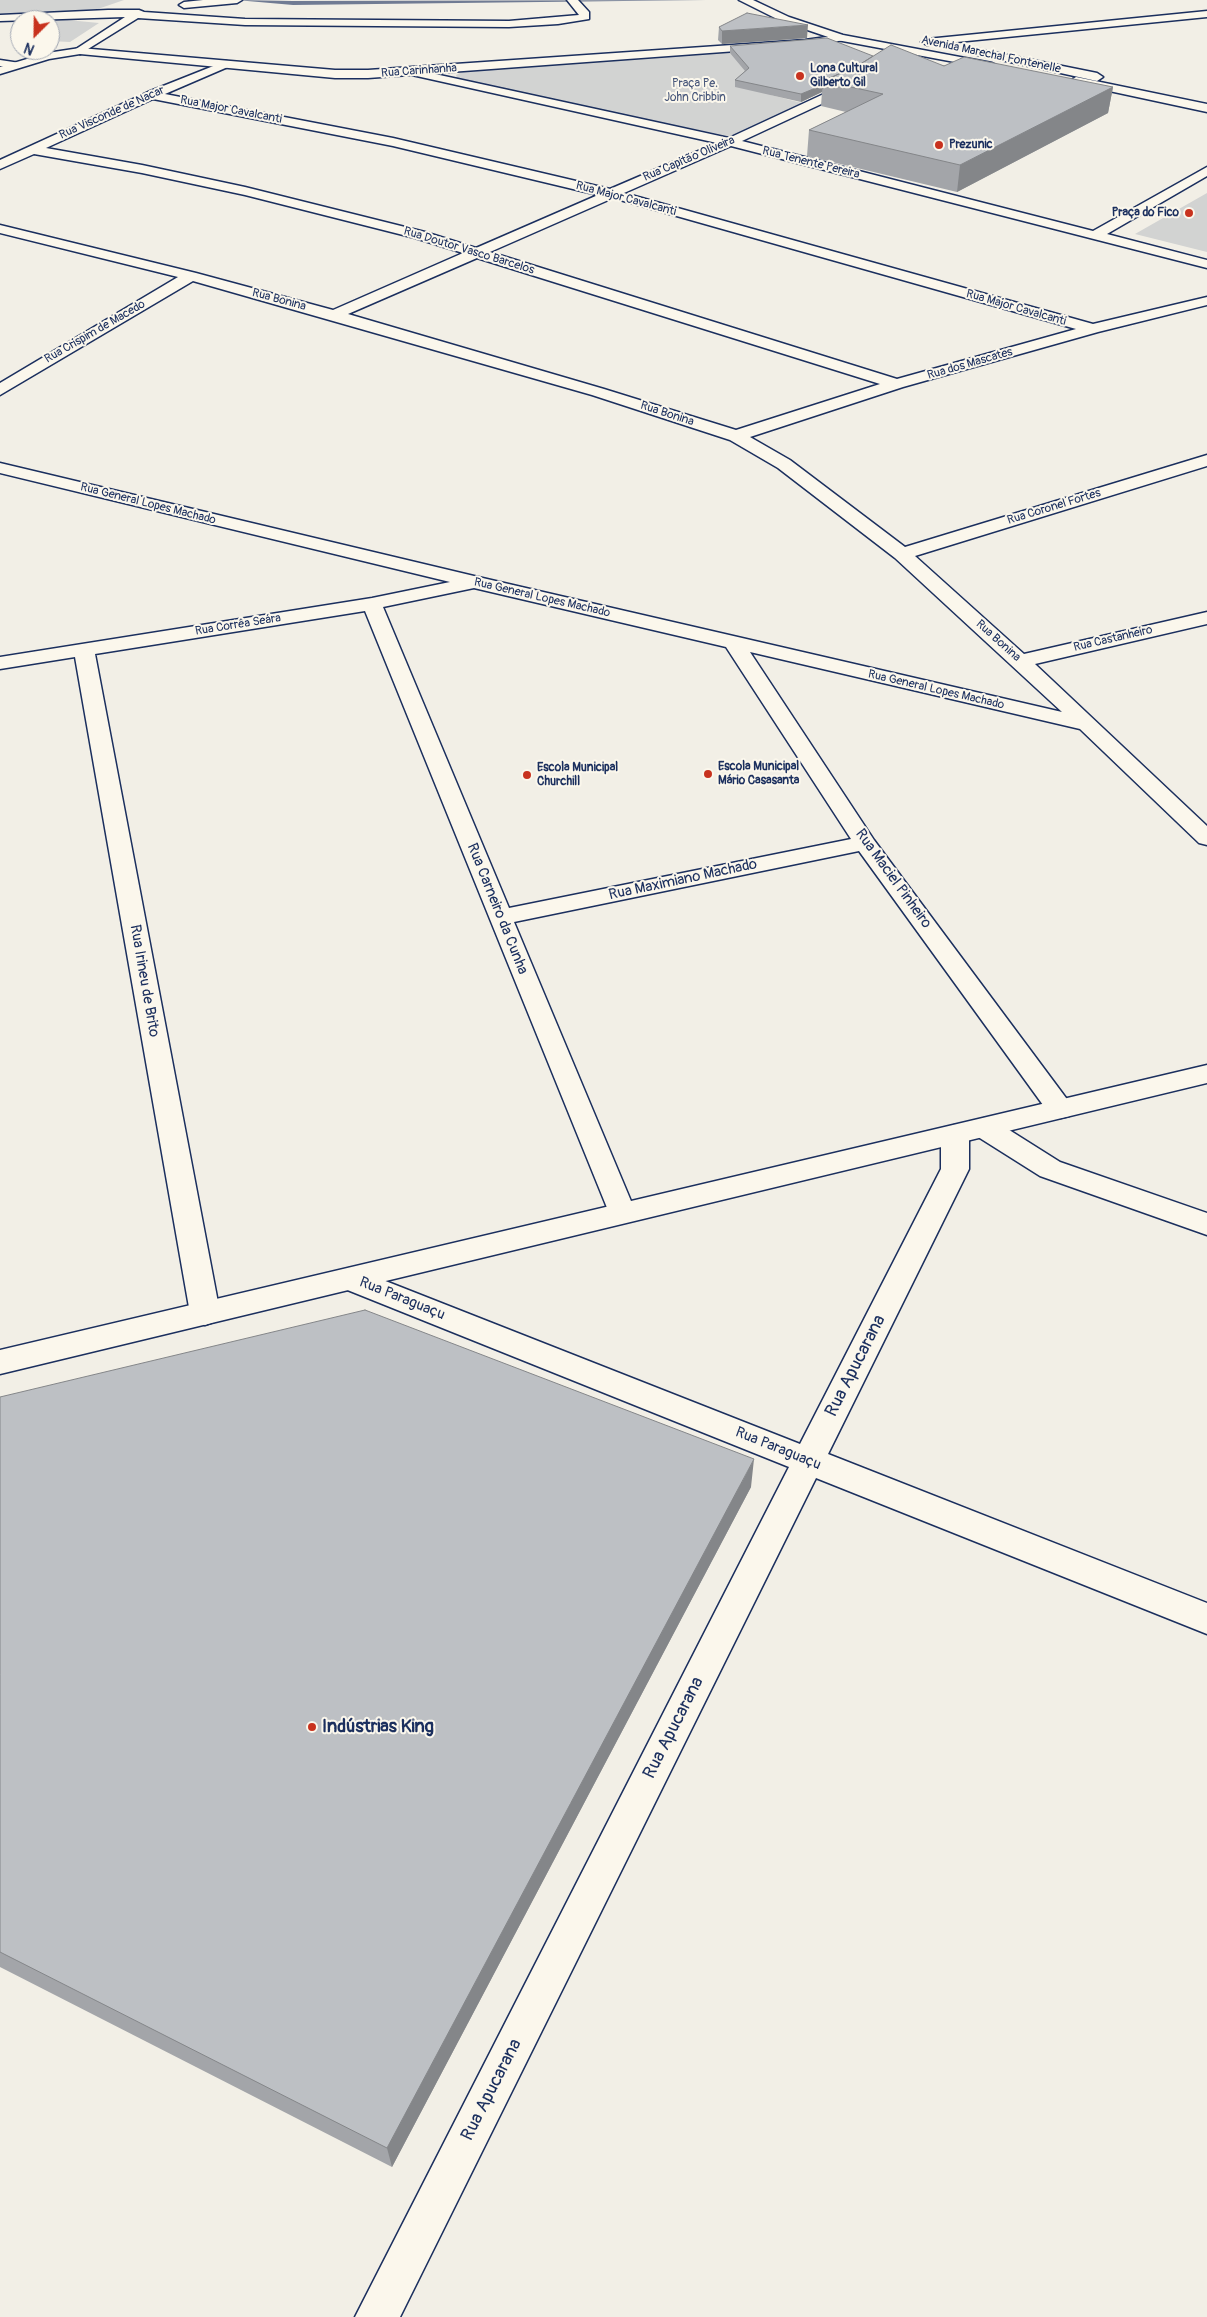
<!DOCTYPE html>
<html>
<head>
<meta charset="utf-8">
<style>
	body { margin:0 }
	#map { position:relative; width:1207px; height:2317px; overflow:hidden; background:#f2efe6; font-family:Pangolin,sans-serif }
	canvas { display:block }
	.north { position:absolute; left:10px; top:10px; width:50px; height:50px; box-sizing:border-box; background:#fbf7ec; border:1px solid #a1a7b3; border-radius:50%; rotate:203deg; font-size:14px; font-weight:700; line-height:20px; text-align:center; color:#1b2f5e }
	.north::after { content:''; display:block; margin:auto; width:18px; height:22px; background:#c8321e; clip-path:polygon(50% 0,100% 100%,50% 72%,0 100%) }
</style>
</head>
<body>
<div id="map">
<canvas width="1207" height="2317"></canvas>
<div class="north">N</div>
</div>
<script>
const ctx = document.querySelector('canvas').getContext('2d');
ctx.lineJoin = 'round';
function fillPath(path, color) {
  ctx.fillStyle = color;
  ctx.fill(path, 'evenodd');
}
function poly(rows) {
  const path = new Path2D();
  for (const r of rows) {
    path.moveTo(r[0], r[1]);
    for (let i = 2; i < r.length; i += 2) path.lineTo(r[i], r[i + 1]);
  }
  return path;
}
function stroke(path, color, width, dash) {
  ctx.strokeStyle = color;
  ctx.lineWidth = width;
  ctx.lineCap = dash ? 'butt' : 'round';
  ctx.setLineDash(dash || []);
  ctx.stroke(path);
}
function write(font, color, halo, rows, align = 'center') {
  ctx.font = font + ' Pangolin,sans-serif';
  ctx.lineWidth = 4;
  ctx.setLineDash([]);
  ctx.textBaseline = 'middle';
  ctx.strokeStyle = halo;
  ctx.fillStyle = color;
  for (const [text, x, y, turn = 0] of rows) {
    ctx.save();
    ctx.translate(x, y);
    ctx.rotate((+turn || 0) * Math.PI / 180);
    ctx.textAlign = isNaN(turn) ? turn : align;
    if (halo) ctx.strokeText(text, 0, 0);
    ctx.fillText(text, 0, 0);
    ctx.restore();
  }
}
const green = poly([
	[0,0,124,0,92,11,0,17],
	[57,19,99,23,70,42,50,41,50,25],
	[773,48,771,95,802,103,733,137,458,81,456,75,466,70],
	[1207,193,1207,252,1135,234]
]);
const stream = poly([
	[236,0,293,1,706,0,293,5,236,0]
]);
const minor = poly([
	[203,0,242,0,237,3,184,8,179,5,184,2,203,0],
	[567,0,578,0,589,12,589,19,558,24,509,27,245,25,138,18,80,54,74,51,76,49,125,17,0,21,0,15,108,10,139,10,144,12,245,19,509,21,579,15,567,0],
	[1207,11,1207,17,927,45,921,42,927,39,1207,11],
	[0,60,20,63,22,65,16,68,0,66,0,60],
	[226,61,230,62,230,66,165,94,393,138,610,189,717,143,412,75,406,72,412,69,729,138,856,79,860,80,860,86,742,141,1093,231,1207,167,1207,176,1107,234,1207,260,1207,268,731,146,624,193,1093,324,1207,297,1207,305,1098,332,903,387,750,437,790,460,905,547,1207,455,1207,466,915,556,1024,654,1207,612,1207,624,1035,664,1207,826,1207,845,1199,843,1080,729,750,652,874,840,1069,1102,1073,1109,1069,1116,1060,1118,1051,1116,859,851,514,922,636,1213,632,1220,622,1223,612,1220,365,611,95,654,220,1313,216,1321,205,1325,194,1321,190,1313,75,657,0,669,0,657,372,598,450,582,0,473,0,463,474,576,1062,712,895,558,778,468,730,440,592,395,193,281,0,395,0,383,178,277,0,233,0,225,196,273,333,310,463,253,415,238,245,195,142,173,34,154,0,169,0,160,148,92,226,61],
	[153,99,393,146,598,195,476,248,425,232,245,187,142,165,46,148,153,99],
	[613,198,1076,329,897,379,490,252,613,198],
	[477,258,880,384,736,430,604,389,348,314,477,258],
	[474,588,726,647,851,839,509,908,383,607,474,588],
	[985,1118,995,1121,1060,1162,1207,1213,1207,1235,1040,1176,975,1135,971,1128,975,1121,985,1118],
	[955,1125,965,1128,969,1135,969,1169,828,1454,1207,1603,1207,1634,816,1478,400,2317,355,2317,789,1467,340,1287,335,1279,340,1271,350,1268,360,1271,800,1444,941,1169,941,1135,945,1128,955,1125]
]);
const tertiary = poly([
	[841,35,845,36,845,40,805,46,368,78,335,78,80,54,49,59,0,74,0,67,47,53,80,48,335,70,368,70,805,40,841,35]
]);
const primary = poly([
	[739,0,753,0,789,17,843,35,992,63,998,66,992,69,837,40,781,21,739,0],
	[973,48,1097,73,1103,77,1097,81,969,53,967,51,973,48],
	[1076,77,1207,104,1207,112,1072,83,1070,81,1076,77],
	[1207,1065,1207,1083,0,1374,0,1350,1207,1065]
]);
const wall = poly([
	[719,27,807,38,722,44,718,40],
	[730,46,873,56,1113,87,1108,113,957,192,807,156,809,130,846,112,821,106,822,92,801,102,735,87,735,80,745,71,730,53],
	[0,1397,751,1487,392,2167,0,1967]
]);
const shadedWall = poly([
	[808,25,807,38,722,44,722,31],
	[823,85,822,92,801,102,801,94],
	[1113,87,1108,113,957,192,960,165],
	[754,1459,751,1487,392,2167,387,2148]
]);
const building = poly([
	[747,13,808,25,722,31,719,27,747,13],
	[827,38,873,56,859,65,823,81,823,85,801,94,735,80,749,68,730,46,827,38],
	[891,45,944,66,964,57,1113,87,960,165,809,130,883,94,823,81,859,65,891,45],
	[365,1310,754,1459,387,2148,0,1952,0,1397,365,1310]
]);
const markers = [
	[800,76,5,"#c8321e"],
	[939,145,5,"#c8321e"],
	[1189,213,5,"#c8321e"],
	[708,774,5,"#c8321e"],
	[527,775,5,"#c8321e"],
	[312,1727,5,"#c8321e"]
];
const farStreetnames = [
	["Avenida Marechal Fontenelle",991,55,12],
	["Rua Carinhanha",419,71,-4],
	["Rua Major Cavalcanti",231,110,11],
	["Rua Visconde de Nacar",112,113,-24],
	["Rua Capitão Oliveira",689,159,-23],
	["Rua Tenente Pereira",811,163,14],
	["Rua Major Cavalcanti",626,199,15],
	["Rua Doutor Vasco Barcelos",469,251,17],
	["Rua Bonina",279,300,15],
	["Rua Major Cavalcanti",1016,308,16],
	["Rua Crispim de Macedo",95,332,-30],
	["Rua dos Mascates",970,364,-16],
	["Rua Bonina",667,414,18],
	["Rua General Lopes Machado",148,504,14],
	["Rua Coronel Fortes",1054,507,-17],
	["Rua General Lopes Machado",542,598,13],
	["Rua Corrêa Seára",238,625,-9],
	["Rua Castanheiro",1113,639,-13],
	["Rua Bonina",998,641,42],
	["Rua General Lopes Machado",936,690,13]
];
const farPoinames = [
	["Lona Cultural",810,69],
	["Gilberto Gil",810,83],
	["Prezunic",949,145],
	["Praça do Fico",1179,213,"right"],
	["Escola Municipal",718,767],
	["Mário Casasanta",718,781],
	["Escola Municipal",537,768],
	["Churchill",537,782]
];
const farParknames = [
	["Praça Pe.",695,84],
	["John Cribbin",695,98]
];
const streetNames = [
	["Rua Maciel Pinheiro",893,879,54],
	["Rua Maximiano Machado",683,880,-12],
	["Rua Carneiro da Cunha",497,909,68],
	["Rua Irineu de Brito",144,981,80],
	["Rua Paraguaçu",402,1299,22],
	["Rua Paraguaçu",778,1449,22]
];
const nearStreetnames = [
	["Rua Apucarana",856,1366,-63],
	["Rua Apucarana",674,1728,-63],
	["Rua Apucarana",492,2090,-63]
];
const nearPoinames = [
	["Indústrias King",322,1727]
];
fillPath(green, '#d2d3d2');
fillPath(stream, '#707b93');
stroke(minor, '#1b2f5e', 3);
stroke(tertiary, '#1b2f5e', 3);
stroke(primary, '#1b2f5e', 3);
fillPath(minor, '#fbf7ec');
fillPath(tertiary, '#fbf7ec');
fillPath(primary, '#fbf7ec');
fillPath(wall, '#a3a5a9');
fillPath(shadedWall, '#848689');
fillPath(building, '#bdc0c4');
stroke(building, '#848689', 1);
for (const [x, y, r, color] of markers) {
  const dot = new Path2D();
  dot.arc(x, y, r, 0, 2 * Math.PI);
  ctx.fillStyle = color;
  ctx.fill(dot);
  stroke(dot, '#fbf7ec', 2);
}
write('12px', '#1b2f5e', '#fbf7ec', farStreetnames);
write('bold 12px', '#1b2f5e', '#fbf7ec', farPoinames, 'left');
write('12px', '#49587b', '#fbf7ec', farParknames);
write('15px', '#1b2f5e', '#fbf7ec', streetNames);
write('18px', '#1b2f5e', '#fbf7ec', nearStreetnames);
write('bold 18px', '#1b2f5e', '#fbf7ec', nearPoinames, 'left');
</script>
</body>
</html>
